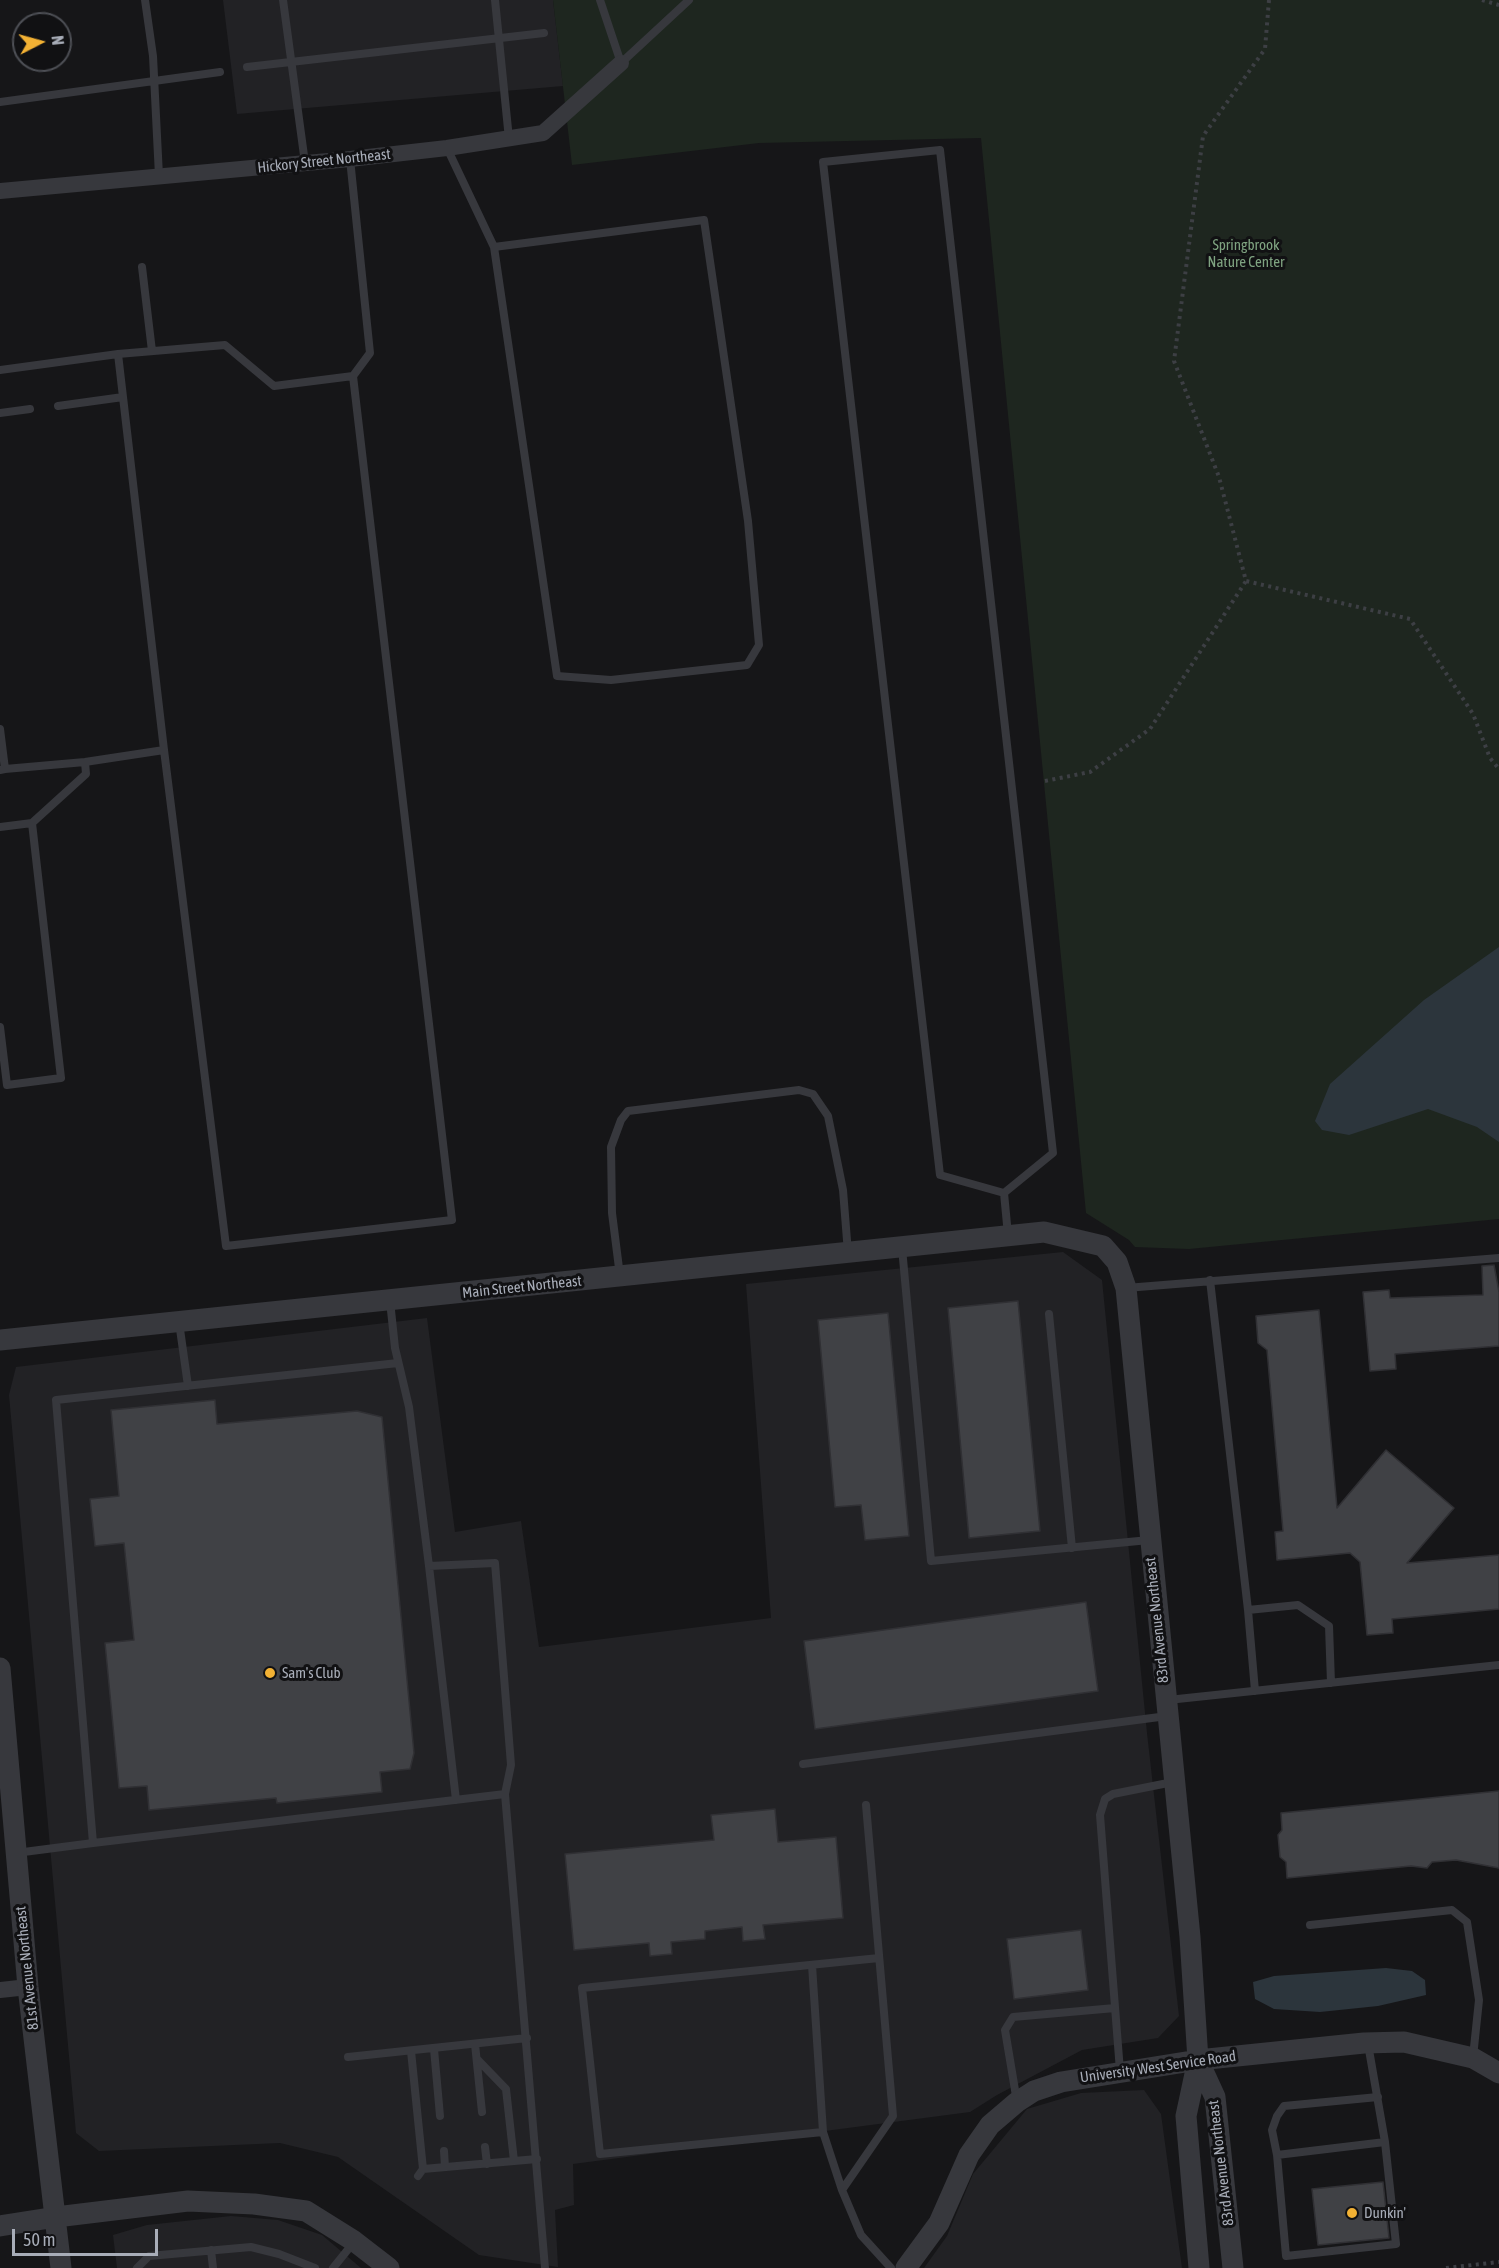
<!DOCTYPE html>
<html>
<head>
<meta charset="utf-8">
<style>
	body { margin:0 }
	#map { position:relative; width:1499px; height:2268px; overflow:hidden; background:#161618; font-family:"Asap Condensed",sans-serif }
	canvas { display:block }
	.north { position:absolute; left:12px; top:12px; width:60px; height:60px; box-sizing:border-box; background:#111113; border:2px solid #4d4f55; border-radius:50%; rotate:84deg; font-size:16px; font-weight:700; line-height:24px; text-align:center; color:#a8adb8 }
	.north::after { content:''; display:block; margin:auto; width:21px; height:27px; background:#f2b134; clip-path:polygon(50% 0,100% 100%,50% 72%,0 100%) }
	.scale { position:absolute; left:12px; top:2229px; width:146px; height:27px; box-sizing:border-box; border:3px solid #a8adb8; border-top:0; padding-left:8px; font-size:18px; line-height:21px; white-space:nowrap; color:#a8adb8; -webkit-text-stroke:4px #111113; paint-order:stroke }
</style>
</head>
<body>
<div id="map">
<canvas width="1499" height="2268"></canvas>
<div class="north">N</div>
<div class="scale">50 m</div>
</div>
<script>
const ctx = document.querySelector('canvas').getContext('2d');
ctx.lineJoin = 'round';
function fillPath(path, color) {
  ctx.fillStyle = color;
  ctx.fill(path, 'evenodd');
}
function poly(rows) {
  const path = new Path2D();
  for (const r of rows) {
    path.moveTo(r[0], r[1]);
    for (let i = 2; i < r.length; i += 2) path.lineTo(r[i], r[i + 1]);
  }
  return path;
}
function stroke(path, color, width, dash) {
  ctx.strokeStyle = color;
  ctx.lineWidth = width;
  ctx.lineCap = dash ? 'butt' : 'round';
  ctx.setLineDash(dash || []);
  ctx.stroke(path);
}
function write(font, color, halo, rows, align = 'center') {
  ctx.font = font + ' "Asap Condensed",sans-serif';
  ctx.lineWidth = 6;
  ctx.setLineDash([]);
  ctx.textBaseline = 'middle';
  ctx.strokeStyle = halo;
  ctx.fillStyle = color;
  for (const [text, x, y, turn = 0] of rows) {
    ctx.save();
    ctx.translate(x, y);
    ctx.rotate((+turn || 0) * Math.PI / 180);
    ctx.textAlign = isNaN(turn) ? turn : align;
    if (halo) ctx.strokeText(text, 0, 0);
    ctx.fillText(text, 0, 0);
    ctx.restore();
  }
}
const built = poly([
	[223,0,553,0,563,86,237,114],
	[1063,1252,1102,1280,1147,1733,1179,2016,1158,2038,1082,2050,997,2095,970,2112,573,2164,574,2205,555,2210,558,2267,479,2255,338,2157,280,2143,99,2151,76,2133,9,1395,16,1367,427,1318,455,1532,521,1521,539,1647,771,1618,746,1284],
	[1144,2090,1161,2114,1182,2268,924,2268,947,2236,973,2174,1027,2109,1081,2093],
	[231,2216,278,2220,322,2235,361,2268,117,2268,113,2235,147,2225]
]);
const green = poly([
	[553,0,1499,0,1499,1219,1189,1249,1135,1247,1129,1240,1086,1213,981,138,759,143,572,165]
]);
const water = poly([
	[1499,947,1499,1142,1477,1127,1428,1109,1349,1135,1322,1130,1315,1121,1330,1084,1424,1000],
	[1386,1968,1412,1971,1425,1980,1426,1995,1378,2006,1320,2012,1274,2009,1255,1999,1253,1982,1274,1976]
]);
const building = poly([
	[1494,1265,1499,1292,1499,1346,1395,1354,1396,1369,1370,1371,1363,1292,1389,1290,1390,1298,1483,1295,1482,1266,1494,1265],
	[1018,1301,1040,1531,969,1538,948,1308,1018,1301],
	[1319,1310,1337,1508,1386,1450,1454,1508,1407,1563,1499,1555,1499,1609,1392,1619,1393,1633,1367,1635,1360,1562,1350,1553,1277,1560,1275,1532,1283,1531,1267,1350,1258,1343,1256,1316,1319,1310],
	[888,1313,909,1536,865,1540,861,1505,835,1507,818,1320,888,1313],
	[215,1400,217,1424,357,1411,382,1417,414,1753,410,1769,380,1772,382,1792,277,1803,276,1798,149,1810,147,1786,119,1788,105,1643,134,1640,124,1543,95,1546,90,1499,119,1496,111,1410,215,1400],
	[1086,1602,1098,1691,815,1729,804,1641,1086,1602],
	[1499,1791,1499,1868,1456,1860,1432,1862,1427,1868,1411,1866,1287,1878,1286,1862,1280,1857,1278,1835,1282,1830,1281,1813,1499,1791],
	[775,1809,778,1842,836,1837,843,1918,763,1925,765,1939,743,1941,742,1927,705,1931,705,1939,671,1942,672,1954,650,1956,649,1943,574,1950,565,1854,714,1840,711,1815,775,1809],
	[1081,1930,1088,1990,1014,1999,1007,1939,1081,1930],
	[1383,2182,1389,2238,1318,2245,1312,2189,1383,2182]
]);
const path = poly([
	[1269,0,1265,49,1203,136,1174,361,1219,477,1246,581,1410,619,1473,714,1490,758,1499,769],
	[1482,0,1499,5],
	[1045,781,1090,772,1150,729,1246,581],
	[1446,2268,1499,2262]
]);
const service = poly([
	[145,0,153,56,159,176],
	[283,0,305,163],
	[495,0,509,139],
	[600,0,621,63,689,0],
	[247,67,544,33],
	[0,102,220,72],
	[447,148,494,247,704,220,748,521,759,645,747,665,611,680,557,676,494,247],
	[142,267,152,351],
	[118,354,164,750,226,1246,452,1220,353,376,370,353,350,159],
	[0,370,118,354,225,345,274,386,353,376],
	[58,406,123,397],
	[0,413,30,409],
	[0,729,5,769,0,770],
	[5,769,85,762,164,750],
	[0,827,32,823,86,774,85,762],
	[0,1027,7,1085,61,1078,32,823],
	[1004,1193,940,1175,823,162,940,150,1053,1153,1004,1193,1008,1235],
	[902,1248,931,1561,1149,1540],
	[620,1276,612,1213,611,1147,621,1120,628,1111,799,1090,813,1094,828,1116,843,1190,848,1253],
	[1210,1280,1248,1610,1298,1605,1329,1626,1331,1683],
	[1126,1288,1499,1258],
	[390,1301,395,1348,409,1407,429,1566,495,1563,511,1765,505,1794,545,2268],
	[1049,1314,1072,1548],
	[179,1322,188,1386],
	[429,1566,456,1800],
	[1248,1610,1255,1691],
	[1168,1700,1499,1665],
	[803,1764,1167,1716],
	[866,1805,893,2116,842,2190,861,2235,891,2268],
	[93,1843,505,1794],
	[16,1853,93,1843,56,1400,398,1363],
	[1310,1925,1452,1910,1467,1922,1479,2000,1473,2057],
	[812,1965,823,2132],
	[475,2044,482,2112],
	[1368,2044,1385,2142,1277,2155,1286,2256,1396,2244,1385,2142],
	[434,2049,440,2116],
	[411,2051,423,2169],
	[348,2057,527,2038],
	[477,2059,506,2089,514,2161],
	[1120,2071,1100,1815,1105,1799,1113,1794,1173,1782],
	[1017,2102,1005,2030,1013,2017,1115,2008],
	[485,2147,487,2164],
	[444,2151,445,2167],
	[1277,2155,1272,2130,1277,2116,1284,2106,1378,2097],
	[418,2176,423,2169,537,2159],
	[842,2190,823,2132,600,2154,582,1988,879,1958],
	[211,2250,213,2268],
	[137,2268,149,2256,251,2247,279,2254,315,2268],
	[333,2268,354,2242]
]);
const minor = poly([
	[0,191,350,159,447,148,543,133,621,63],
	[0,1990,28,1987]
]);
const tertiary = poly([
	[0,1340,1044,1232,1103,1246,1117,1262,1126,1288,1190,1937,1198,2060,1186,2116,1199,2268],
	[0,1668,28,1987,61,2268],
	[1198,2060,1215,2097,1233,2268],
	[0,2226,56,2217,188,2201,254,2204,306,2211,354,2241,389,2268],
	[906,2268,939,2223,969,2155,990,2125,1017,2102,1034,2091,1061,2082,1198,2060,1364,2043,1404,2042,1473,2058,1499,2073]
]);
const markers = [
	[270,1673,6,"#f2b134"],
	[1352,2213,6,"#f2b134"]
];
const streetNames = [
	["Hickory Street Northeast",324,161,-6],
	["Main Street Northeast",522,1287,-6],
	["83rd Avenue Northeast",1157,1620,-96],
	["81st Avenue Northeast",27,1968,-96],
	["University West Service Road",1158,2067,-8],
	["83rd Avenue Northeast",1221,2163,-97]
];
const parkNames = [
	["Springbrook",1246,245],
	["Nature Center",1246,262]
];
const poiNames = [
	["Sam's Club",282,1673],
	["Dunkin'",1364,2213]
];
fillPath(built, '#222225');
fillPath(green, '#1e261f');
fillPath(water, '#2c353c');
fillPath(building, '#404145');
stroke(building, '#303034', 1.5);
stroke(path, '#3d3f44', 4, [3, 4.5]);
stroke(service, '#37383d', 8);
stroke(minor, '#37383d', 16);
stroke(tertiary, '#37383d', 21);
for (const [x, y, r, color] of markers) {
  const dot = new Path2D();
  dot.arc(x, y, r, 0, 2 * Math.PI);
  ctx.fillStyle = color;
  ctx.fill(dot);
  stroke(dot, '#111113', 2);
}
write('15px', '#a8adb8', '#111113', streetNames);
write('15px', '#7fa381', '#111113', parkNames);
write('15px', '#a8adb8', '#111113', poiNames, 'left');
</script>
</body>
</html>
